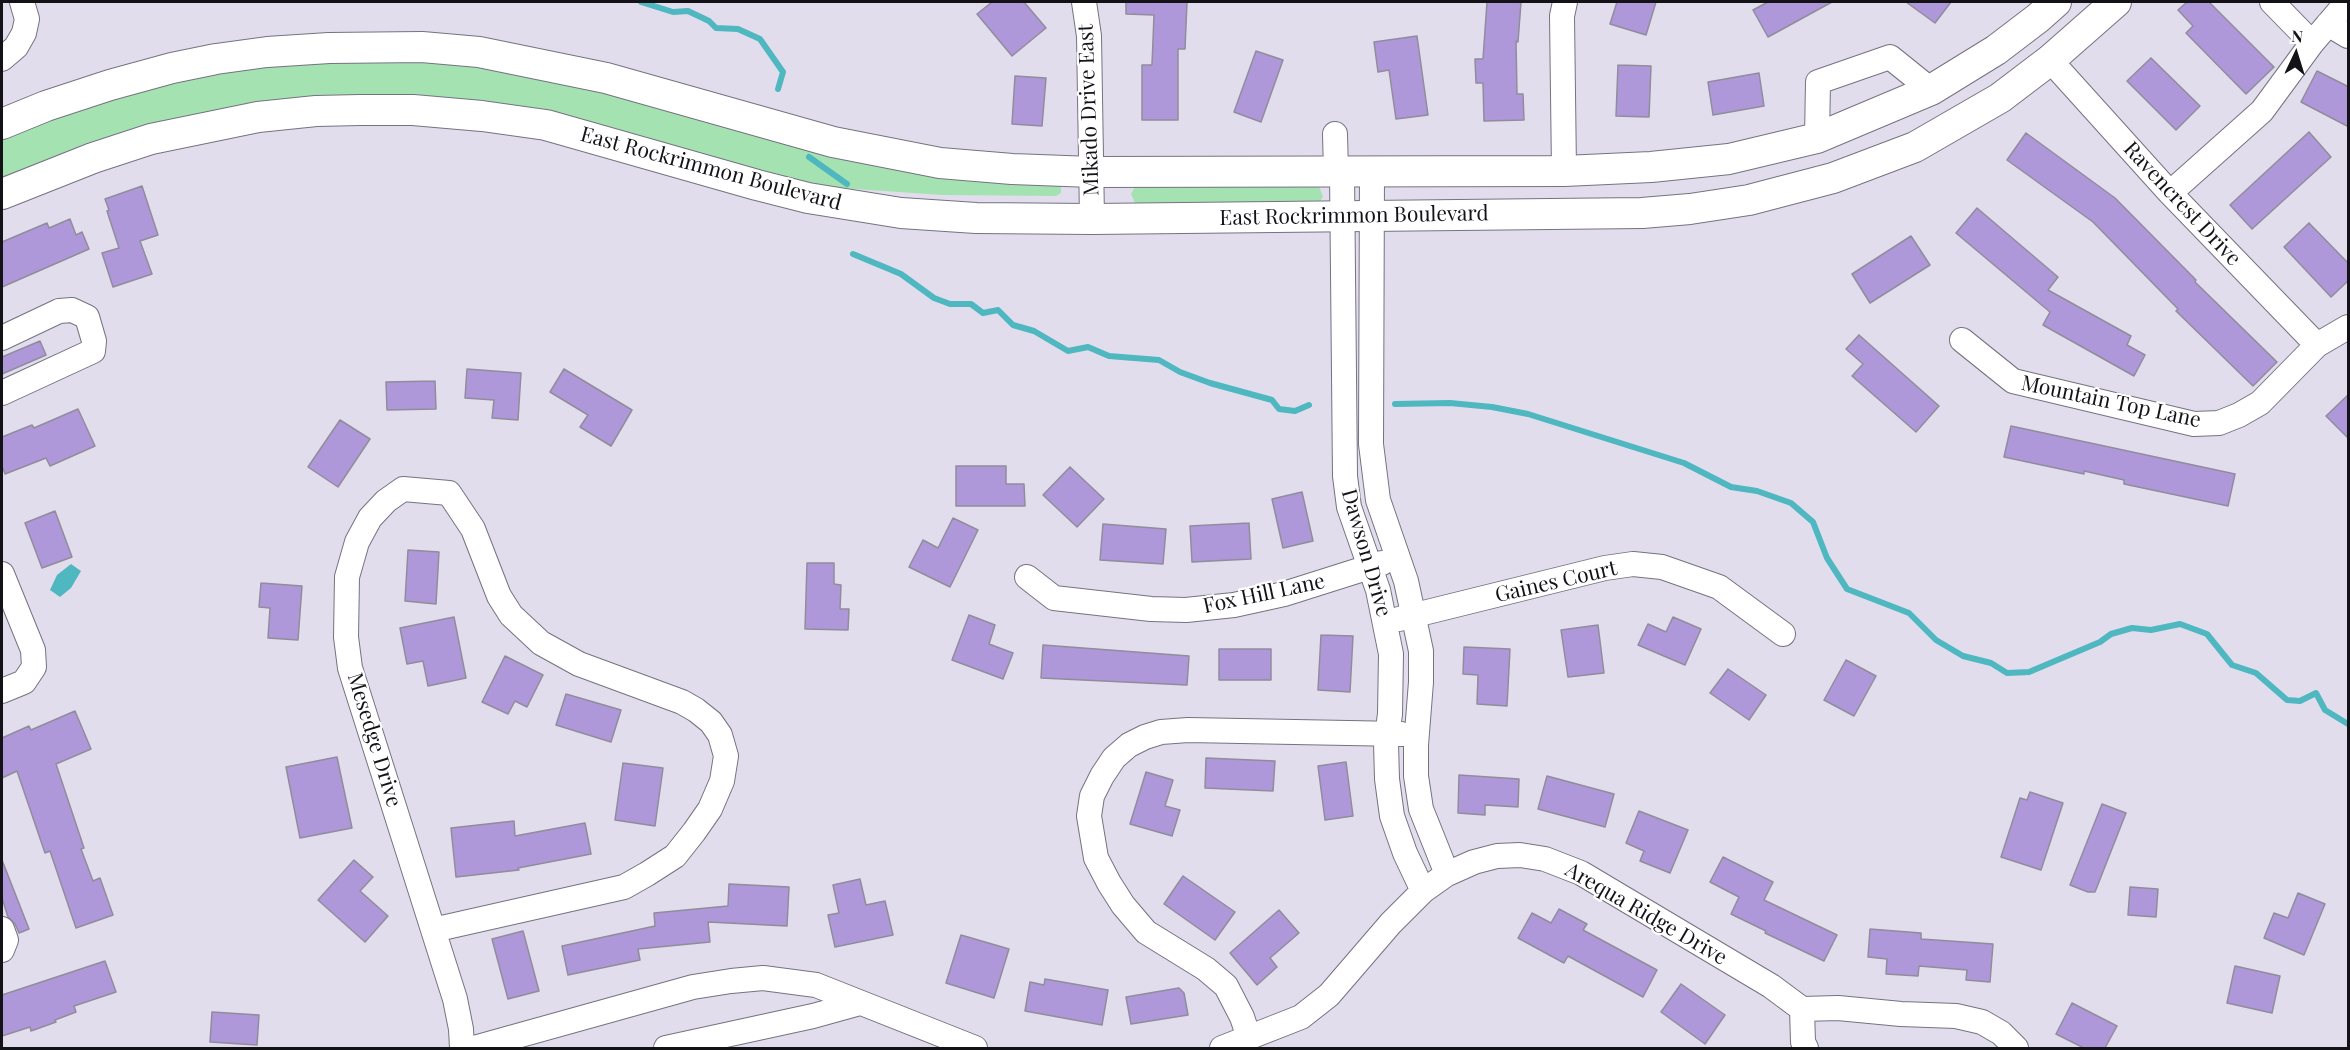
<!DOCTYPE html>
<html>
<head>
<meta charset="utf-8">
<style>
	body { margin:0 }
	#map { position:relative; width:2350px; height:1050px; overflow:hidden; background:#e2dded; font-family:"Playfair Display",serif }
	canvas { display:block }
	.frame { position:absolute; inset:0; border:3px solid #131217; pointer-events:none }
	.north { position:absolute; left:2266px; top:24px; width:60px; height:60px; -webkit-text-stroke:4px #fff; paint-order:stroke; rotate:4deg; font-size:16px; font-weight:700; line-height:24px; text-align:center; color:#131217 }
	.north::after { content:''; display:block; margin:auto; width:21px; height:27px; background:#131217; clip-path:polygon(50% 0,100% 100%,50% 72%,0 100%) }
</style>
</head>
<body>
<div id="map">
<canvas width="2350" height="1050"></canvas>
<div class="frame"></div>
<div class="north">N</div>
</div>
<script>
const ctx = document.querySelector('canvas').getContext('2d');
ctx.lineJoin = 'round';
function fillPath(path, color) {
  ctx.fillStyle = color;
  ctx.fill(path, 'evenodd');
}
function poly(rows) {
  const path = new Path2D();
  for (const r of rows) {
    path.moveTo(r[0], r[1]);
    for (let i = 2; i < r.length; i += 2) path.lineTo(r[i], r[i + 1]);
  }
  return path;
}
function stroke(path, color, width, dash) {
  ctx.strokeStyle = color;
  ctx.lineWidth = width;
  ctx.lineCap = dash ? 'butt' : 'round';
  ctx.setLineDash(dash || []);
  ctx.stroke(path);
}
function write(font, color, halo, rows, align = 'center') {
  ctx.font = font + ' "Playfair Display",serif';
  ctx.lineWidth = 4.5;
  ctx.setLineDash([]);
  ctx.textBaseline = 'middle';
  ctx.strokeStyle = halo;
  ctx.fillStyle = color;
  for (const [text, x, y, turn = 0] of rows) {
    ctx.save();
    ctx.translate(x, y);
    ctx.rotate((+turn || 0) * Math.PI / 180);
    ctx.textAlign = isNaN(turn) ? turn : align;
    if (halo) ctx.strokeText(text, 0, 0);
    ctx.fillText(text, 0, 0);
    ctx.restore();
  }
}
const green = poly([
	[376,58,512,68,1058,183,1061,186,1061,193,1056,196,942,195,841,188,794,182,378,98,2,182,2,140,97,102,165,83,236,68],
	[1136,185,1319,186,1323,197,1318,204,1141,205,1135,203,1131,194]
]);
const water = poly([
	[71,564,81,571,71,588,60,597,50,590,57,575]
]);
const stream = poly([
	[641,2,673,12,688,11,709,21,716,28,738,29,760,39,783,72,778,89],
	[809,157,847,184],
	[853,254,901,274,934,298,950,304,971,304,983,313,998,310,1013,325,1034,331,1068,351,1088,347,1109,356,1159,360,1180,372,1210,383,1272,400,1279,409,1295,411,1309,405],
	[1395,404,1450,403,1492,407,1528,414,1684,463,1731,487,1757,491,1791,503,1813,522,1827,558,1847,589,1909,613,1936,640,1963,656,1991,663,2007,673,2029,672,2100,642,2111,634,2132,628,2151,630,2180,624,2207,634,2232,665,2256,673,2287,700,2300,701,2316,693,2325,710,2348,724]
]);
const building = poly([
	[992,2,1024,2,1046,28,1012,56,977,14,992,2],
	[1126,2,1187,2,1185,49,1178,49,1178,120,1142,120,1142,65,1152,65,1154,15,1126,14,1126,2],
	[1487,2,1521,2,1518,42,1516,41,1517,94,1523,94,1524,120,1484,121,1483,83,1476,83,1475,59,1483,59,1487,2],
	[1617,2,1656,2,1646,35,1610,24,1617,2],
	[1768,2,1832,2,1768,37,1753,10,1768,2],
	[1906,2,1951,2,1935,23,1906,2],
	[2187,2,2209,2,2274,67,2246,94,2186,33,2193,26,2178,10,2187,2],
	[1417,36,1428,115,1396,119,1389,70,1378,72,1374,42,1417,36],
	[1256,51,1283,60,1261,122,1234,112,1256,51],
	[2151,58,2200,106,2176,130,2127,81,2151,58],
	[1618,65,1651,66,1649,117,1616,116,1618,65],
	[2317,71,2349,87,2349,127,2301,102,2317,71],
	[1759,73,1764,106,1713,115,1708,82,1759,73],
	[1015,76,1046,78,1042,126,1012,124,1015,76],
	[2309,132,2331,157,2252,229,2230,205,2309,132],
	[2026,133,2115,198,2196,280,2195,282,2277,362,2253,386,2176,311,2178,309,2093,222,2007,160,2026,133],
	[142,186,158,235,140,241,152,274,113,287,102,253,119,248,107,211,109,210,105,199,142,186],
	[1977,208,2058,277,2048,290,2131,336,2127,345,2145,355,2134,376,2043,325,2050,312,1956,233,1977,208],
	[70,219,76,235,82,232,89,249,2,287,2,242,47,223,49,228,70,219],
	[2309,223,2349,264,2349,280,2331,297,2284,247,2309,223],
	[1911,236,1930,265,1870,303,1852,274,1911,236],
	[1859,335,1939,406,1916,432,1852,376,1863,364,1846,349,1859,335],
	[40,341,46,355,2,374,2,357,40,341],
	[467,369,521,373,518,420,492,418,494,400,465,398,467,369],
	[564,369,632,410,611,446,580,427,588,415,550,392,564,369],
	[435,381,436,409,387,410,386,382,435,381],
	[2349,394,2349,439,2326,416,2349,394],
	[78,409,95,446,50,466,46,458,5,474,2,466,2,437,32,425,34,428,78,409],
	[340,420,370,439,338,487,308,467,340,420],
	[2011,426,2235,474,2228,506,2124,484,2124,480,2084,471,2084,474,2004,457,2011,426],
	[956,466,1006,466,1006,484,1024,484,1025,506,956,506,956,466],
	[1070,467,1104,499,1077,527,1043,495,1070,467],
	[1302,492,1313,541,1283,548,1272,499,1302,492],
	[55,511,72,557,42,568,25,523,55,511],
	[953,518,978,530,950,587,909,567,923,540,938,548,953,518],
	[1249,523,1251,559,1192,562,1190,526,1249,523],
	[1103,524,1166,529,1163,564,1100,560,1103,524],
	[408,550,439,552,436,604,405,601,408,550],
	[807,563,834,563,834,584,841,585,840,609,849,609,848,630,805,629,807,563],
	[261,583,302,586,298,640,268,638,270,608,259,607,261,583],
	[969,615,995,625,989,644,1013,653,1003,679,952,660,969,615],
	[454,617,466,678,428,686,423,661,407,664,400,628,454,617],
	[1673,617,1701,629,1685,665,1638,645,1648,624,1666,632,1673,617],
	[1598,625,1604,673,1568,677,1561,630,1598,625],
	[1321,635,1353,636,1350,692,1318,690,1321,635],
	[1043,645,1189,656,1187,685,1041,678,1043,645],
	[1464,647,1510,649,1507,706,1477,704,1478,675,1463,674,1464,647],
	[1219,649,1271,649,1271,680,1219,680,1219,649],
	[505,656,543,675,527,707,515,701,508,714,482,702,505,656],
	[1846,660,1876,676,1854,716,1824,700,1846,660],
	[1728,669,1766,695,1749,720,1710,693,1728,669],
	[566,694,621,710,611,742,556,725,566,694],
	[75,711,91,749,56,764,84,848,81,849,93,881,100,878,113,915,76,928,50,851,45,853,17,771,2,778,2,738,29,726,31,730,75,711],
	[337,757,352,828,300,838,286,767,337,757],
	[1206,758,1275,761,1273,791,1205,788,1206,758],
	[1346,762,1353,816,1325,820,1318,766,1346,762],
	[623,763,663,768,655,826,615,820,623,763],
	[1146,772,1173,780,1165,806,1180,810,1172,836,1130,824,1146,772],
	[1459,775,1519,779,1518,807,1485,805,1485,815,1458,813,1459,775],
	[1547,776,1614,794,1605,827,1538,809,1547,776],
	[2030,792,2063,803,2041,870,2001,857,2020,798,2027,800,2030,792],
	[2102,804,2126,813,2095,892,2088,892,2070,885,2102,804],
	[1639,811,1688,830,1670,873,1640,861,1644,851,1626,843,1639,811],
	[514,821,515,836,585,823,591,854,518,868,519,870,456,877,451,828,514,821],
	[1723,857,1773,882,1764,900,1837,935,1824,961,1765,933,1766,931,1731,914,1739,897,1710,882,1723,857],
	[2,860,29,929,19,933,15,924,8,917,2,898,2,860],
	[354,860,373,877,360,891,388,916,365,942,318,900,354,860],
	[1183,876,1235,912,1215,940,1164,904,1183,876],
	[860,879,866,905,885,901,893,935,835,947,828,915,839,913,833,885,860,879],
	[729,884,789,887,787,926,708,922,710,942,638,949,640,960,568,975,562,946,655,926,654,913,728,906,729,884],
	[2130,887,2158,889,2156,917,2128,915,2130,887],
	[2298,893,2325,904,2304,955,2264,938,2274,913,2288,918,2298,893],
	[1559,909,1587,924,1583,930,1657,970,1643,997,1568,956,1564,963,1518,938,1532,913,1551,923,1559,909],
	[1279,910,1299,933,1270,958,1277,967,1257,985,1230,953,1279,910],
	[1870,929,1921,933,1921,939,1993,944,1990,982,1966,980,1967,970,1919,966,1918,976,1886,974,1887,959,1868,957,1870,929],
	[523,931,539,991,508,999,492,939,523,931],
	[961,935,1009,949,994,998,946,983,961,935],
	[105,961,116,992,74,1006,76,1012,55,1020,56,1022,31,1031,30,1027,2,1036,2,995,105,961],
	[2235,966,2280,976,2272,1013,2227,1003,2235,966],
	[1045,979,1108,990,1102,1025,1025,1011,1030,982,1044,985,1045,979],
	[1681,984,1725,1015,1705,1044,1661,1012,1681,984],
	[1179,988,1184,993,1188,1015,1131,1024,1126,997,1179,988],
	[2072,1003,2117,1026,2105,1048,2084,1048,2056,1034,2072,1003],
	[212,1012,259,1015,257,1045,210,1042,212,1012]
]);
const minor = poly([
	[1084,2,1089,36,1092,219],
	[2272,2,2312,43],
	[2328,24,2348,36],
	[2,59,16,47,24,33,27,19,22,2],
	[2050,60,2170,193,2317,345],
	[1335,134,1336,171],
	[1817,138,1818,82,1890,57,1931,90],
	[1372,171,1371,444,1378,500,1406,581,1421,651,1421,682,1416,745,1416,776,1421,809,1447,874],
	[1564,171,1562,16,1565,2],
	[1342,172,1345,476,1349,507,1378,590,1391,654,1390,714,1386,743,1387,779,1392,816,1405,853,1423,891],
	[2170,193,2262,111,2312,43,2347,2],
	[2,338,59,311,72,310,87,317,94,341,93,351,2,393],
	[1962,340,2013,381,2194,424,2219,423,2239,415,2260,403,2317,345,2348,327],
	[2,574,33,650,34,667,24,682,2,691],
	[1027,577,1054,598,1151,609,1186,610,1234,605,1284,594,1382,563],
	[1399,619,1605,568,1633,564,1662,567,1719,587,1783,634],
	[2,929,6,940,2,950],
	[433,930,624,887,647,874,675,856,694,832,710,809,722,781,726,756,720,735,711,722,696,710,682,702,579,664,541,643,511,615,499,596,473,529,449,493,403,489,386,501,370,518,357,542,347,577,346,637,350,668,455,999,461,1029,462,1048],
	[1802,1009,1803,1042,1806,1048],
	[1249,1038,1242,1017,1226,986,1206,969,1146,932,1123,905,1109,883,1096,858,1089,816,1092,796,1102,776,1114,758,1129,745,1145,737,1161,732,1188,730,1401,734],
	[474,1048,693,987,731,981,763,978,816,985,975,1048],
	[666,1048,813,1016,860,1003],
	[1222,1048,1301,1017,1329,995,1391,923,1423,891,1447,874,1474,862,1497,856,1520,855,1545,859,1581,873,1771,986,1802,1009,1838,1008,1901,1014,1956,1016,1982,1022,2001,1033,2016,1048]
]);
const major = poly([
	[2,124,46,106,110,85,172,68,216,59,267,52,329,48,422,47,479,52,606,78,833,142,940,163,1012,169,1092,172,1564,171,1651,167,1729,159,1817,138,1931,90,1996,50,2038,18,2056,2],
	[2,194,93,158,151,139,258,117,316,111,360,110,413,110,482,116,546,125,757,185,808,198,901,213,976,218,1092,219,1642,213,1690,209,1749,200,1833,178,1915,147,2000,98,2050,60,2116,2]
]);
const streetNames = [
	["Mikado Drive East",1089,110,-92],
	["East Rockrimmon Boulevard",711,169,15],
	["Ravencrest Drive",2182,204,47],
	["East Rockrimmon Boulevard",1354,216,-1],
	["Mountain Top Lane",2111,402,12],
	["Dawson Drive",1366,553,74],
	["Gaines Court",1556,582,-13],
	["Fox Hill Lane",1264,594,-12],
	["Mesedge Drive",374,740,73],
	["Arequa Ridge Drive",1646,914,30]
];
fillPath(green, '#a4e3b1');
fillPath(water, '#4eb7bf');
stroke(stream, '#4eb7bf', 6);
fillPath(building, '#ae98d9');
stroke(building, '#918c9b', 1.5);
stroke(minor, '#767280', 26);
stroke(major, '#767280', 32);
stroke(minor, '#fff', 24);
stroke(major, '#fff', 30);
write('21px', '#131217', '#fff', streetNames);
</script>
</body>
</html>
